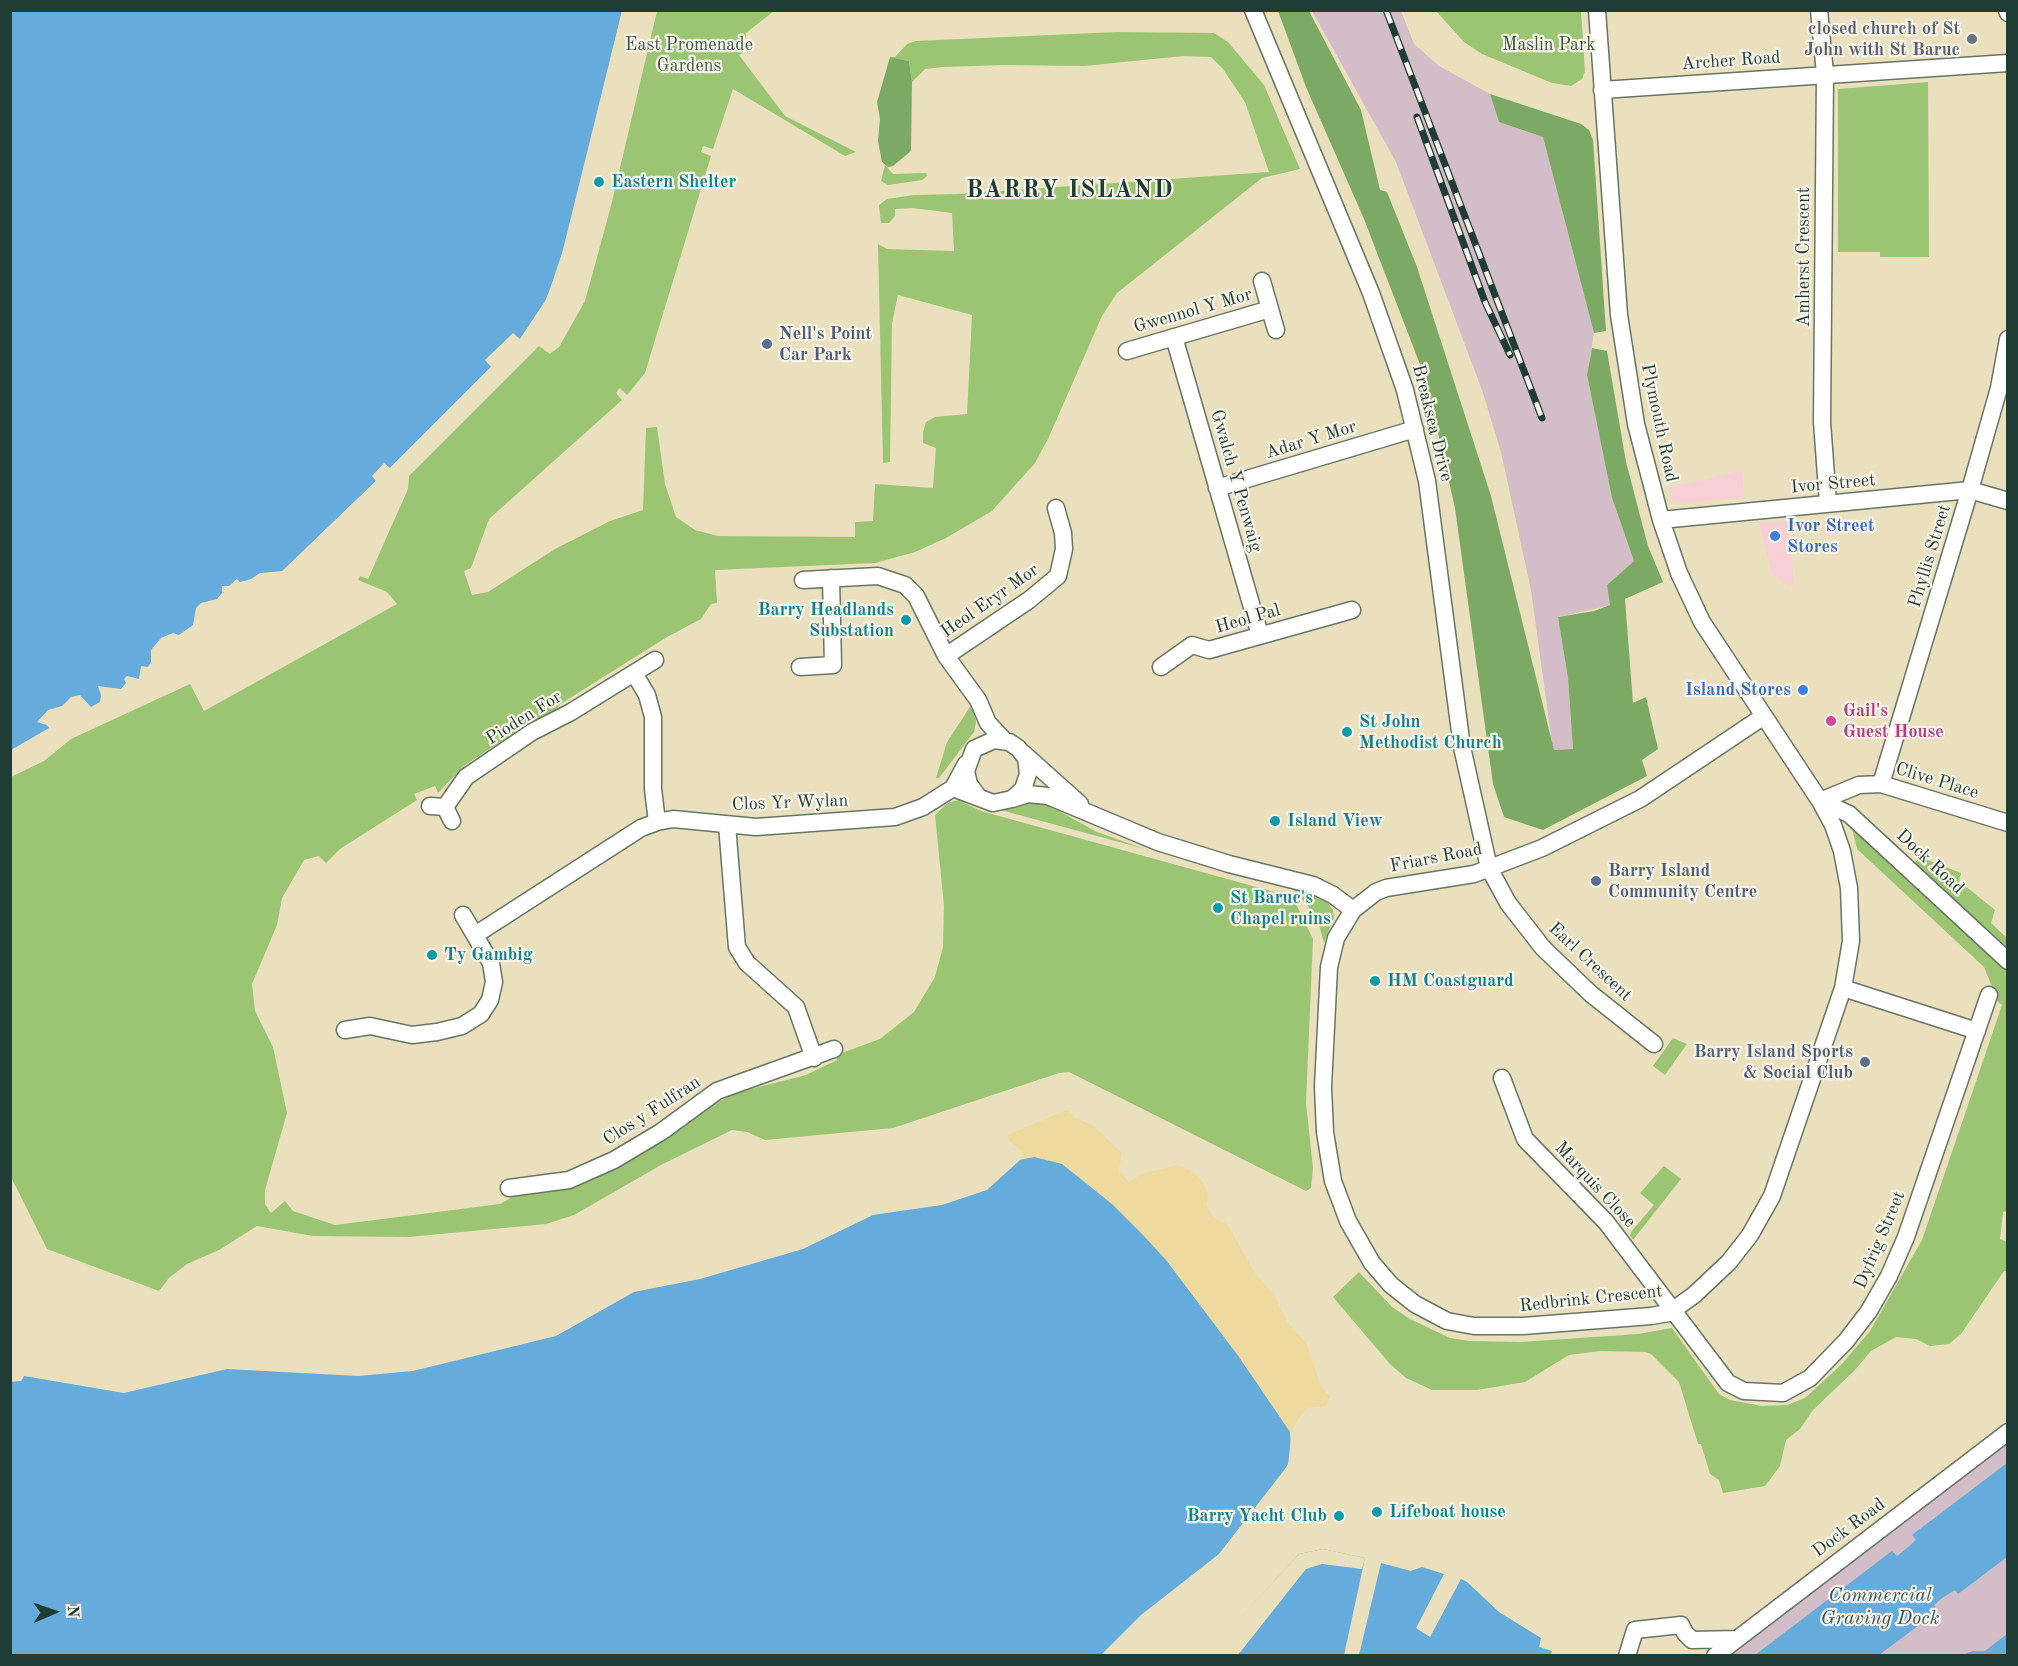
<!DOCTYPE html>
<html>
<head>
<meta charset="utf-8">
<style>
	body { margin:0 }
	#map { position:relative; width:2018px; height:1666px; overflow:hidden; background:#ebe0bd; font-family:"Old Standard TT",serif }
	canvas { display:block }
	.frame { position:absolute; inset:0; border:12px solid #1f3d34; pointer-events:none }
	.north { position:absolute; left:24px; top:1582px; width:60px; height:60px; -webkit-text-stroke:4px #f7f3e8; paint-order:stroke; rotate:88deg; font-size:16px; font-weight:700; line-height:24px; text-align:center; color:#1f3d34 }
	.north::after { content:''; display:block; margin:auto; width:21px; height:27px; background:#1f3d34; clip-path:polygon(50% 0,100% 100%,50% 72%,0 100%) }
</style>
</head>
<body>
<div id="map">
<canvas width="2018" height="1666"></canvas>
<div class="frame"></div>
<div class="north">N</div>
</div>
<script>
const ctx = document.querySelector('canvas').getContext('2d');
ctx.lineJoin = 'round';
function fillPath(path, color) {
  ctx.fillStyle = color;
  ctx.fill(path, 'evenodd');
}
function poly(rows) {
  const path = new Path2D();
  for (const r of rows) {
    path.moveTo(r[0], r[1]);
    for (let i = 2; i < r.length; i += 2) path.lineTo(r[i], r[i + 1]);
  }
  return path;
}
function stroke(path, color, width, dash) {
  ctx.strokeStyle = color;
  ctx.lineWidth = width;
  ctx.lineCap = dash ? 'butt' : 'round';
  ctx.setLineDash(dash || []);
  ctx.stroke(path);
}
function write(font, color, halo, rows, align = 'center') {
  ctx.font = font + ' "Old Standard TT",serif';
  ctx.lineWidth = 4.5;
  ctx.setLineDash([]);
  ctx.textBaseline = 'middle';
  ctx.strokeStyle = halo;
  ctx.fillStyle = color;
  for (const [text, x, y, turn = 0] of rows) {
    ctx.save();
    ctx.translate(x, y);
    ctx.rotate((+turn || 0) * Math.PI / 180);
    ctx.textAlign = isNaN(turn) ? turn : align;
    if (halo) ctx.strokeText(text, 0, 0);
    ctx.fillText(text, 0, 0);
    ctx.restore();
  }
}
const built = poly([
	[1742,470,1744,497,1673,504,1669,488],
	[1788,521,1794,584,1788,585,1772,574,1759,523]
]);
const industrial = poly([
	[1312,11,1401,11,1414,44,1439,66,1490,94,1499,122,1543,137,1594,333,1587,375,1612,498,1634,561,1607,585,1611,605,1558,617,1568,678,1573,749,1553,750,1531,590,1501,452,1482,390,1396,162],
	[2007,1440,2007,1655,1724,1656]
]);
const green = poly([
	[657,11,774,11,746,33,745,42,740,48,747,50,739,55,785,116,856,152,845,156,733,89,713,149,703,146,701,152,711,156,645,373,627,395,620,388,618,390,616,393,622,400,489,519,471,568,464,571,472,595,488,592,555,549,610,521,643,510,646,428,657,427,665,484,676,517,695,530,718,536,855,537,855,522,873,521,875,484,933,488,936,448,923,443,923,432,926,422,935,417,967,414,972,315,898,295,892,323,890,462,883,463,878,244,887,249,954,251,952,213,913,208,895,209,895,216,889,223,881,223,879,205,887,199,914,195,958,194,1269,172,1245,102,1223,69,1211,57,1183,56,1084,66,1004,65,943,67,925,69,912,82,909,61,890,57,895,57,907,44,916,41,1117,32,1214,33,1228,42,1264,85,1300,169,1262,178,1117,293,1102,316,1048,439,1035,463,992,511,946,538,915,552,875,563,715,570,717,603,711,604,701,619,667,637,559,705,555,712,522,728,465,765,438,793,435,786,414,794,417,800,340,849,326,863,319,856,304,860,282,898,277,925,252,984,255,1011,273,1047,287,1113,265,1190,265,1204,271,1213,285,1201,293,1211,335,1225,500,1204,522,1192,570,1189,652,1146,718,1102,739,1092,806,1075,837,1060,836,1055,880,1039,914,1012,935,977,943,947,944,906,935,815,948,803,958,800,981,811,1278,893,1297,906,1313,939,1306,1103,1313,1168,1311,1188,1306,1191,1069,1072,1059,1073,893,1128,765,1140,747,1132,732,1130,661,1165,574,1215,546,1224,409,1237,313,1236,257,1226,219,1250,187,1264,169,1278,159,1291,47,1249,11,1177,11,777,44,761,71,739,190,684,204,711,397,604,387,592,358,580,360,576,368,579,408,489,409,476,539,346,550,354,559,347,585,301,611,206],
	[1436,11,1581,11,1585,71,1582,79,1571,86,1552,83,1482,54,1464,42],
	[1928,82,1929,257,1880,257,1880,252,1838,252,1838,89],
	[885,165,893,174,926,173,927,176,922,180,888,185,881,181],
	[970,707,975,713,976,722,974,732,939,778,936,778,947,742],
	[1022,802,1039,802,1048,805,1097,832,1145,849,997,809],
	[1852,828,2007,967,2008,1211,2003,1212,2000,1239,2007,1242,2007,1271,2004,1271,1961,1334,1949,1344,1930,1346,1916,1339,1896,1337,1871,1351,1855,1370,1813,1410,1800,1429,1786,1440,1780,1466,1765,1486,1723,1493,1719,1480,1710,1474,1701,1444,1698,1444,1679,1382,1651,1354,1645,1352,1601,1351,1569,1355,1525,1382,1477,1390,1432,1390,1406,1378,1390,1364,1333,1297,1359,1272,1392,1307,1410,1319,1450,1338,1469,1341,1521,1342,1638,1334,1672,1328,1719,1394,1730,1400,1762,1406,1787,1405,1805,1398,1841,1365,1870,1331,1922,1240,2002,1005,1998,1002,1984,967,1857,849],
	[1920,857,1961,873,1959,881,1995,910,1991,923,2006,937,2007,934,2007,947,1914,863],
	[1294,890,1323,897,1333,910,1334,917,1324,943,1320,928,1308,906],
	[1673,1038,1687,1044,1665,1075,1653,1066],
	[1664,1166,1681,1179,1633,1240,1630,1235,1631,1232,1654,1205,1640,1193]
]);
const forest = poly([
	[1278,11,1309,11,1361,110,1380,190,1387,192,1417,267,1491,496,1554,750,1573,749,1568,678,1558,617,1594,611,1610,605,1607,585,1634,561,1612,498,1587,375,1592,348,1607,351,1626,462,1648,546,1663,582,1625,599,1633,703,1646,697,1658,749,1642,760,1647,776,1543,830,1504,817,1493,784,1455,508,1426,380,1364,219,1306,87],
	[890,57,909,61,912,82,911,151,893,166,888,167,882,162,878,141,880,119,877,102],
	[1490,94,1581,124,1589,130,1593,140,1606,331,1594,333,1543,137,1499,122]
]);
const sand = poly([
	[1067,1110,1076,1118,1094,1126,1122,1153,1119,1170,1129,1182,1141,1174,1178,1165,1190,1170,1201,1180,1208,1192,1207,1206,1213,1217,1227,1224,1255,1273,1274,1295,1288,1323,1307,1344,1320,1384,1330,1397,1326,1406,1306,1408,1290,1432,1020,1160,1023,1152,1009,1141,1007,1135]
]);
const water = poly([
	[11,11,622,11,558,270,544,304,520,339,513,333,485,360,491,367,390,468,384,463,372,476,376,481,283,571,260,573,251,579,240,582,237,579,229,586,222,586,222,593,217,599,201,603,196,608,193,625,179,635,173,633,161,638,151,650,151,662,148,667,141,666,139,679,127,676,124,679,126,683,121,689,98,686,101,695,100,702,91,707,80,695,71,697,62,706,48,710,37,722,47,725,49,728,11,750],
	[1034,1157,1062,1164,1112,1204,1143,1235,1166,1260,1239,1357,1290,1432,1291,1458,1283,1474,1139,1655,11,1655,10,1382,21,1381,24,1376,124,1393,227,1369,358,1376,413,1371,556,1336,634,1292,700,1279,803,1249,873,1215,942,1205,987,1190,1020,1160],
	[2007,1463,2007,1557,1958,1594,1955,1590,1942,1598,1934,1605,1938,1611,1879,1655,1755,1655,1892,1551,1897,1556,1906,1549,1916,1540,1912,1535],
	[1323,1549,1365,1558,1344,1655,1206,1656,1299,1554],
	[1381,1563,1411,1571,1422,1567,1444,1574,1416,1628,1430,1637,1461,1579,1467,1582,1499,1612,1541,1638,1539,1647,1552,1651,1551,1655,1359,1655],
	[2007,1634,2007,1655,1963,1655,1973,1651,1985,1651]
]);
const pier = poly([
	[622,11,625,11,604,99,601,98],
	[563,250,566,251,550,300,532,329,518,342,547,298],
	[493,365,493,370,390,471,388,470],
	[378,479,379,482,285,573,279,574],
	[1292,1429,1294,1459,1285,1476,1143,1656,1101,1655,1141,1615,1219,1554,1288,1465],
	[1323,1549,1365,1558,1362,1569,1322,1564,1306,1569,1238,1655,1206,1655,1299,1554]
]);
const street = poly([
	[1253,10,1371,293,1405,390,1427,481,1462,747,1489,868,1508,903,1543,948,1591,994,1654,1044],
	[1819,10,1825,74,1822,422,1828,503],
	[2007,10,2008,13],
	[1602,90,2008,63],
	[1262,281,1276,330],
	[1174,337,1260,635],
	[1127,351,1270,309],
	[1217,488,1415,429],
	[1661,520,1970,490,2008,501],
	[803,580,878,576,905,585,916,596,946,656,978,700,988,723,1004,740],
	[946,656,1029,600,1058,576,1064,549,1063,533,1056,508],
	[800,667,833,665,831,578],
	[1161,667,1192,645,1209,650,1352,610],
	[634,673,647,695,653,717,653,789,657,822],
	[1023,753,1080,804],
	[1881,784,1970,490,1999,388,2008,339],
	[953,788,993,803,1012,799,1023,789,1028,774,1026,758,1018,748,1009,742,994,740,974,749,966,771,969,784,977,795],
	[1012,799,1028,794,1048,796,1158,842,1229,864,1313,885,1333,895,1353,910,1376,892,1386,888,1474,874,1542,848,1640,799,1764,716],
	[1820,801,1849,814,2008,961],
	[1820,801,1859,785,1881,784,2008,823],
	[430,806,445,807,466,777,532,732,571,712,655,660],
	[445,807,452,821],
	[727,825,737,947,747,963,796,1007,814,1058],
	[1353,910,1336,938,1329,967,1323,1087,1325,1132,1333,1181,1348,1221,1372,1263,1391,1285,1415,1304,1447,1321,1474,1326,1523,1326,1651,1316,1669,1313,1694,1295,1729,1262,1750,1235,1772,1196,1843,988,1851,941,1849,888,1842,851,1833,825,1820,801,1702,622,1679,573,1661,520,1636,424,1619,315,1597,10],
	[475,935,641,828,657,822,673,819,756,827,895,817,923,807,953,788,966,764],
	[1843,988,1977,1031],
	[345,1030,370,1026,412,1035,437,1032,462,1026,481,1014,490,1000,494,982,491,963,463,915],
	[1502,1078,1525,1139,1606,1222,1728,1383,1744,1391,1783,1393,1810,1378,1846,1341,1869,1311,1889,1276,1906,1237,1989,995],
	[509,1188,569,1180,614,1160,661,1132,717,1091,834,1049],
	[1627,1656,1635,1630,1681,1625,1685,1633,1692,1640,1737,1639],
	[1715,1656,2008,1432]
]);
const rail = poly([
	[1386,10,1542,418],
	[1417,117,1485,302,1510,355]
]);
const markers = [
	[1972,39,6,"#6b7280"],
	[599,182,6,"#0f9aa8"],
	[767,344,6,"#5c6f8a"],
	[1775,536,6,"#3f7fe0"],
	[906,620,6,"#0f9aa8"],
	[1803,690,6,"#3f7fe0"],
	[1831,721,6,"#d1479c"],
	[1347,732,6,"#0f9aa8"],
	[1275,821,6,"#0f9aa8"],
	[1596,881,6,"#5c6f8a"],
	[1218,908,6,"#0f9aa8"],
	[432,955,6,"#0f9aa8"],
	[1375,981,6,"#0f9aa8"],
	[1865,1062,6,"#5c6f8a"],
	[1377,1512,6,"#0f9aa8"],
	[1339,1516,6,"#0f9aa8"]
];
const worshipNames = [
	["closed church of St",1960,29],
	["John with St Baruc",1960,50]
];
const parkNames = [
	["East Promenade",689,45],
	["Gardens",689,66],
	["Maslin Park",1549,45]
];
const streetNames = [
	["Archer Road",1731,61,-4],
	["Amherst Crescent",1804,257,-90],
	["Gwennol Y Mor",1193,311,-16],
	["Breaksea Drive",1432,423,76],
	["Plymouth Road",1659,423,78],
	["Adar Y Mor",1311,440,-17],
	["Gwalch Y Penwaig",1236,481,74],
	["Ivor Street",1833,484,-5],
	["Phyllis Street",1930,556,-73],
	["Heol Eryr Mor",990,601,-35],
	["Heol Pal",1248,619,-16],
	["Pioden For",524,718,-32],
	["Clive Place",1937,781,17],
	["Clos Yr Wylan",790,803,-2],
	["Friars Road",1436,858,-11],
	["Dock Road",1930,862,43],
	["Earl Crescent",1590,962,43],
	["Clos y Fulfran",652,1111,-33],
	["Marquis Close",1595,1185,47],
	["Dyfrig Street",1880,1240,-67],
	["Redbrink Crescent",1591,1299,-6],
	["Dock Road",1849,1528,-37]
];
const cultureNames = [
	["Eastern Shelter",611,182],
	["Barry Headlands",894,610,"right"],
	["Substation",894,631,"right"],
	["St John",1359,722],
	["Methodist Church",1359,743],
	["Island View",1287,821],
	["St Baruc's",1230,898],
	["Chapel ruins",1230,919],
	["Ty Gambig",444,955],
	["HM Coastguard",1387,981],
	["Lifeboat house",1389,1512],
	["Barry Yacht Club",1327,1516,"right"]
];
const serviceNames = [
	["Nell's Point",779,334],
	["Car Park",779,355],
	["Barry Island",1608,871],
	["Community Centre",1608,892],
	["Barry Island Sports",1853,1052,"right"],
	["& Social Club",1853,1073,"right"]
];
const shopNames = [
	["Ivor Street",1787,526],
	["Stores",1787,547],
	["Island Stores",1791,690,"right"]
];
const hotelNames = [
	["Gail's",1843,711],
	["Guest House",1843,732]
];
const waterNames = [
	["Commercial",1880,1596],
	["Graving Dock",1880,1619]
];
const districtNames = [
	["BARRY ISLAND",1070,191]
];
fillPath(built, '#f7cfd4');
fillPath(industrial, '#d2bdc8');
fillPath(green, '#9bc572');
fillPath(forest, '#7caa64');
fillPath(sand, '#eeda9e');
fillPath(water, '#65abdb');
fillPath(pier, '#ebe0bd');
stroke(street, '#667664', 19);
stroke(street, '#fff', 16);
stroke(rail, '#1f3d34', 7);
stroke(rail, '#f7f3e8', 4.5, [14]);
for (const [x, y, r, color] of markers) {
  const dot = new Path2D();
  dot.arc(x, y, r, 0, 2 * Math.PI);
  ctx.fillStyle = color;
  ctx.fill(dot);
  stroke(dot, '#f7f3e8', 2);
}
write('bold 18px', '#5b616d', '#f7f3e8', worshipNames, 'right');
write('18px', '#385840', '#f7f3e8', parkNames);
write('18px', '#1f3d34', '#f7f3e8', streetNames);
write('bold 18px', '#0d838f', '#f7f3e8', cultureNames, 'left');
write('bold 18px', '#4e5e75', '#f7f3e8', serviceNames, 'left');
write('bold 18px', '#366cbe', '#f7f3e8', shopNames, 'left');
write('bold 18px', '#b23c85', '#f7f3e8', hotelNames, 'left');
write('italic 20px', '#30585e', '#f7f3e8', waterNames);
ctx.letterSpacing = '1.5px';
write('bold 24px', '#1f3d34', '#f7f3e8', districtNames);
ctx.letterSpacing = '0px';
</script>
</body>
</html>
